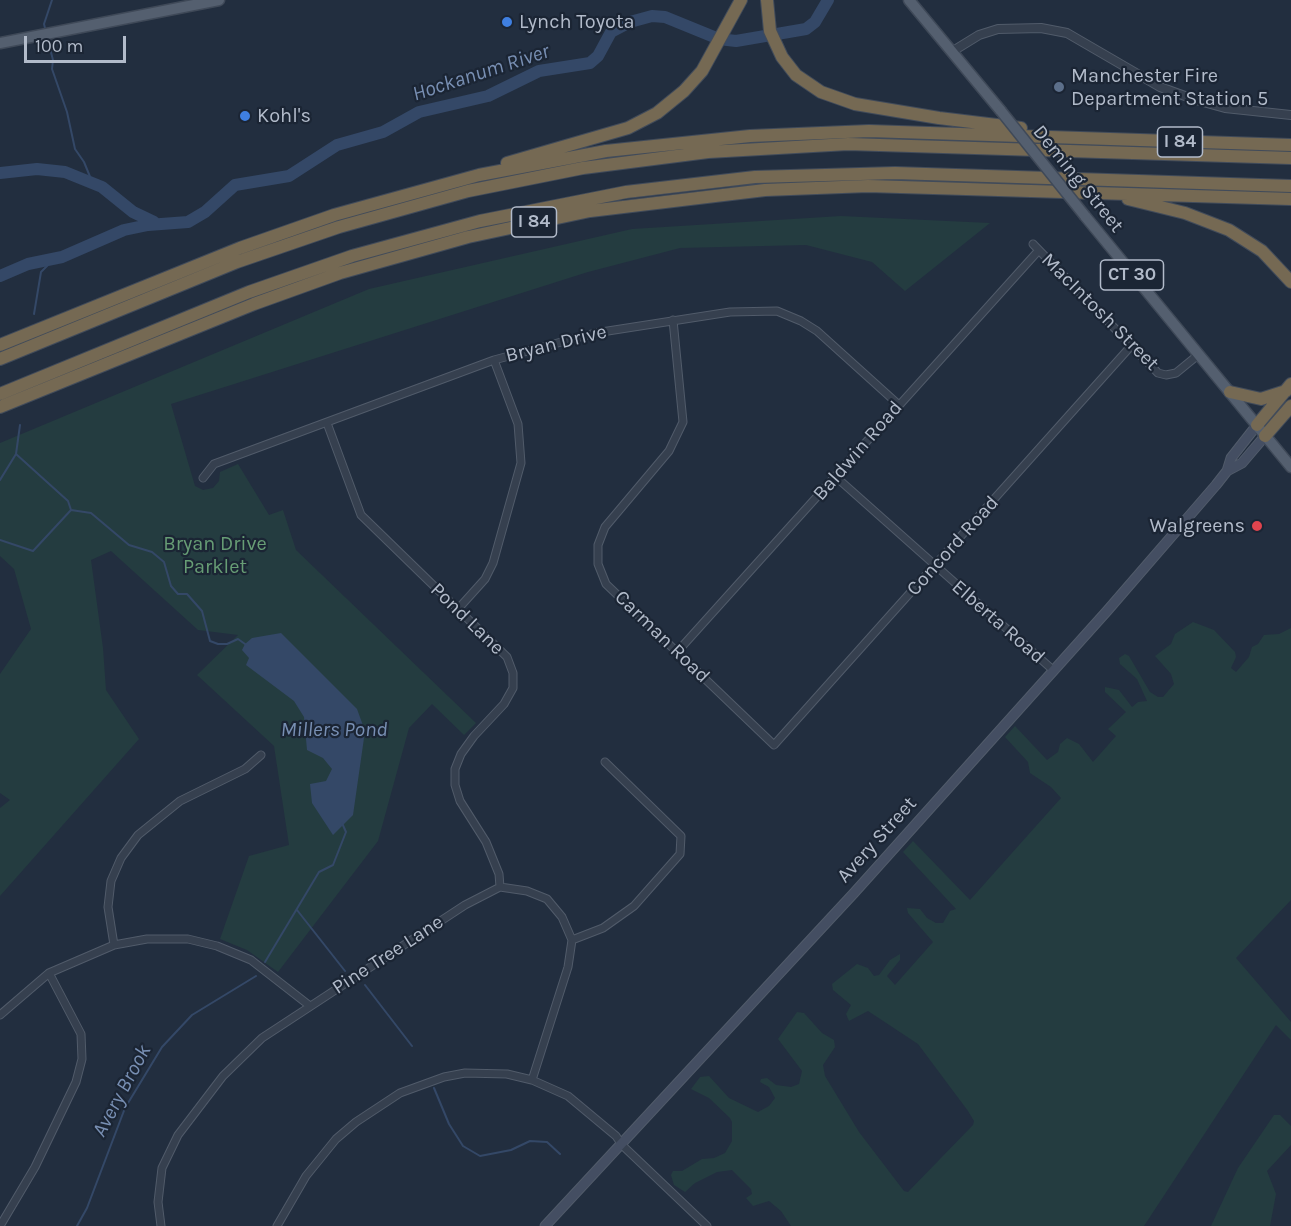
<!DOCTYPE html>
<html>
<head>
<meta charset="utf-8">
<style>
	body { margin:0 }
	#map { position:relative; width:1291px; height:1226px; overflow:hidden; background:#222e3f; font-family:Karla,sans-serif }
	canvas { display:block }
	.scale { position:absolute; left:24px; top:36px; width:102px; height:27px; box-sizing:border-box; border:3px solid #b2bbca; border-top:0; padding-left:8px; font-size:18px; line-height:21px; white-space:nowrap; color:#b2bbca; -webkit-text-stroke:4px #1b2534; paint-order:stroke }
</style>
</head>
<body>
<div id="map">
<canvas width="1291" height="1226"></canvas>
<div class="scale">100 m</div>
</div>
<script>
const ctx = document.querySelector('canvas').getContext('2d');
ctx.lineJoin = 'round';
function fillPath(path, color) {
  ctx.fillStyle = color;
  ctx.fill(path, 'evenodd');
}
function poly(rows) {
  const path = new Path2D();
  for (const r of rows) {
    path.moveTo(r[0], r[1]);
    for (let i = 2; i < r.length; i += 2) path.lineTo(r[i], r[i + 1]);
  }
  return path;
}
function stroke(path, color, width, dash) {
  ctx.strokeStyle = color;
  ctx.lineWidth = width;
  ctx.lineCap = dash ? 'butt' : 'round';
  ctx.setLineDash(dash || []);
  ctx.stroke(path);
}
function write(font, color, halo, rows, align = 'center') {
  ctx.font = font + ' Karla,sans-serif';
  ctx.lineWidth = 4.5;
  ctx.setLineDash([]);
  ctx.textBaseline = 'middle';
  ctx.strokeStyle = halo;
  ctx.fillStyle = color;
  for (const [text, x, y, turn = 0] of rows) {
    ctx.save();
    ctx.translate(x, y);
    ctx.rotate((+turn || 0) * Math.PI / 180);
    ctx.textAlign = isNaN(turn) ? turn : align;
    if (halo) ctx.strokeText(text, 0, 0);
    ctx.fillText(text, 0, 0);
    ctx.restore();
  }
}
const green = poly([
	[841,216,990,223,905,291,872,262,806,245,680,248,588,272,171,404,195,486,203,490,213,488,219,481,220,472,238,464,269,515,283,510,296,550,476,723,464,735,432,704,409,728,378,841,278,972,247,950,220,939,249,856,289,845,274,746,197,675,238,635,198,630,111,551,91,560,103,648,106,690,139,739,0,896,0,808,10,800,0,793,0,674,31,629,14,569,0,556,0,443,369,289,632,229],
	[1193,622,1214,630,1235,652,1236,657,1231,668,1236,672,1249,657,1252,647,1258,644,1264,635,1279,634,1291,628,1291,900,1236,958,1291,1022,1291,1040,1276,1025,1144,1226,791,1226,781,1211,769,1201,753,1206,746,1198,752,1194,751,1189,732,1170,717,1172,695,1183,685,1192,674,1185,671,1175,673,1171,682,1171,702,1159,714,1158,725,1153,732,1141,732,1122,730,1118,709,1098,691,1089,700,1077,709,1076,729,1098,758,1112,769,1106,775,1098,769,1087,760,1082,761,1079,767,1078,776,1085,791,1087,799,1084,802,1071,778,1039,797,1012,804,1013,822,1033,834,1040,835,1047,823,1065,825,1076,859,1132,904,1191,908,1192,973,1125,974,1121,968,1111,918,1044,868,1011,849,1021,846,1014,851,1005,833,990,832,984,857,964,868,968,874,976,879,975,890,960,900,954,900,960,887,976,895,985,933,942,908,913,907,908,920,909,927,918,936,923,943,923,950,911,956,909,903,852,913,841,970,900,1061,798,1051,787,1030,773,1028,762,1005,737,1015,726,1047,760,1058,752,1060,744,1067,738,1079,744,1093,762,1116,736,1108,729,1126,712,1105,692,1105,687,1119,690,1132,707,1138,702,1147,701,1137,679,1120,664,1119,658,1125,654,1129,656,1150,692,1158,697,1163,697,1174,684,1171,674,1155,656,1171,644,1175,634],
	[1274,1115,1280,1115,1291,1126,1291,1145,1267,1171,1276,1194,1270,1226,1211,1226,1238,1168]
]);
const water = poly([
	[281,633,357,709,365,731,353,815,333,835,312,803,310,784,326,781,332,769,323,758,307,750,304,717,294,701,246,665,249,658,242,650,245,644,252,638]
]);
const stream = poly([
	[46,32,44,24,52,0],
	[47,37,53,60,52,69,67,112,75,149,84,162,93,184],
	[34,314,41,272,54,259],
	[16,454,68,501,71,510],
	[0,480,16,454,20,425],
	[0,540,33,551,71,510,91,513,129,545,152,552,164,562,171,586,178,594,187,594,202,611,210,641,218,644,227,644,238,639,245,644],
	[297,910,345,971],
	[265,962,319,872,333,865,346,832,342,823],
	[365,985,412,1046],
	[434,1088,449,1124,463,1146,480,1156,511,1150,530,1141,547,1142,560,1154],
	[77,1226,87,1208,125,1108,162,1047,192,1015,256,976]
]);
const river = poly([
	[0,173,37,169,65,172,102,187,133,212,154,222],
	[0,276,28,264,62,257,124,230,148,225,188,222,205,212,235,185,289,176,337,145,383,132,419,112,488,96,539,71,590,63,598,56,611,32,630,22,652,16,665,17,719,39,736,41,806,29,815,22,828,0]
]);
const minor = poly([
	[1033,244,1158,373,1166,375,1176,373,1198,355],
	[673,320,683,422,669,451,605,527,598,545,598,564,606,584,774,745,1131,346],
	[327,423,361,515,507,657,513,673,513,688,504,704,474,736,461,754,455,769,455,785,460,801,486,842,499,874,500,887],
	[836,477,1053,670],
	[203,478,214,464,494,360,595,333,730,312,777,311,801,321,817,331,899,405],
	[458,609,485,579,493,563,521,463,518,424,494,360],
	[678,651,1039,250],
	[572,940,603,928,634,906,680,854,681,836,605,762],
	[114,945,108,907,111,881,121,858,138,835,180,801,245,769,261,755],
	[0,1015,49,973,114,945,147,939,188,939,217,946,251,960,310,1006],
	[0,1226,35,1167,76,1082,82,1059,81,1034,49,973],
	[161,1226,158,1202,162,1168,178,1135,223,1076,262,1038,465,905,500,887,527,891,547,899,562,917,572,940,568,967,532,1080],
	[277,1226,306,1176,336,1139,356,1122,400,1093,444,1077,465,1073,507,1074,532,1080,568,1096,616,1136,622,1145,707,1226]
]);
const tertiary = poly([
	[953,51,979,35,998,29,1041,28,1067,33,1160,87,1196,100,1225,108,1291,115]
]);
const secondary = poly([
	[1227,471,1242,463,1265,436],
	[545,1226,854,893,1107,611,1216,485,1227,471,1231,458,1257,425]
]);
const primary = poly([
	[909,0,1001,111],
	[0,43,219,0],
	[1085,216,1291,467]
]);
const motorway = poly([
	[767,0,770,31,782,57,796,75,821,92,855,104,939,118,1021,128],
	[507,163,628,128,657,113,684,91,702,71,741,0],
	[1128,199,1185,213,1229,230,1262,251,1291,282],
	[0,345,240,248,334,215,479,175,606,151,750,136,869,131,1291,145],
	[0,359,237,262,339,227,468,191,583,168,708,152,848,144,1291,158],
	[1230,392,1261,399,1286,391],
	[0,394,249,292,352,256,480,221,626,192,755,177,895,173,1291,186],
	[0,407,254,304,340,273,468,237,590,211,765,190,868,186,1291,199],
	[1257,425,1291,384],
	[1265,436,1291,406]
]);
const primaryBridge = poly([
	[1001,111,1085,216]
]);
const markers = [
	[507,22,6,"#3f7fe0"],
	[1059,87,6,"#5c6f8a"],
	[245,116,6,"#3f7fe0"],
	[1257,526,6,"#e0444e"]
];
const shields = [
	[1180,142,45],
	[534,222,45],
	[1132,275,63]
];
const shieldNames = [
	["I 84",1180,142],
	["I 84",534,222],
	["CT 30",1132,275]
];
const poiNames = [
	["Lynch Toyota",519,22],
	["Manchester Fire",1071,76],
	["Department Station 5",1071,99],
	["Kohl's",257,116],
	["Walgreens",1245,526,"right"]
];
const streetNames = [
	["Deming Street",1078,179,51],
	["MacIntosh Street",1100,312,45],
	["Bryan Drive",556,344,-14],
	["Baldwin Road",858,451,-49],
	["Concord Road",953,546,-48],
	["Pond Lane",467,619,44],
	["Elberta Road",998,622,41],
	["Carman Road",662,637,44],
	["Avery Street",877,840,-48],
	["Pine Tree Lane",388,955,-33]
];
const parkNames = [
	["Bryan Drive",215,544],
	["Parklet",215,567]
];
const waterNames = [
	["Hockanum River",481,73,-18],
	["Millers Pond",334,730],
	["Avery Brook",122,1091,-62]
];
fillPath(green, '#243c40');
fillPath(water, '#344867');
stroke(stream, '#344867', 2);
stroke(river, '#344867', 12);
stroke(minor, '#515b6a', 9);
stroke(tertiary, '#515b6a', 10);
stroke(secondary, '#515b6a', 11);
stroke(primary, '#3f4958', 13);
stroke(motorway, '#414b5a', 14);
stroke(minor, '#36404f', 7);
stroke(tertiary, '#36404f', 8);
stroke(secondary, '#444e62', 9);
stroke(primary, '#545f6f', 10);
stroke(motorway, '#756953', 12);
stroke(primaryBridge, '#3f4958', 13, []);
stroke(primaryBridge, '#545f6f', 10);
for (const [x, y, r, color] of markers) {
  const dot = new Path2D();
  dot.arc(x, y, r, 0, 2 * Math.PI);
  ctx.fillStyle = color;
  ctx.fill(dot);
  stroke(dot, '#1b2534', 2);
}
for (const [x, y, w] of shields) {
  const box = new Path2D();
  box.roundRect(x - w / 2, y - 15, w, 30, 4.5);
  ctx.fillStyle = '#1b2534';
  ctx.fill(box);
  stroke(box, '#b2bbca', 1.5);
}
write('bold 18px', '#b2bbca', null, shieldNames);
write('20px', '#b2bbca', '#1b2534', poiNames, 'left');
write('20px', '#b2bbca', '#1b2534', streetNames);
write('20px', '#679d75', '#1b2534', parkNames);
write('italic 21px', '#788fb3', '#1b2534', waterNames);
</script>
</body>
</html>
